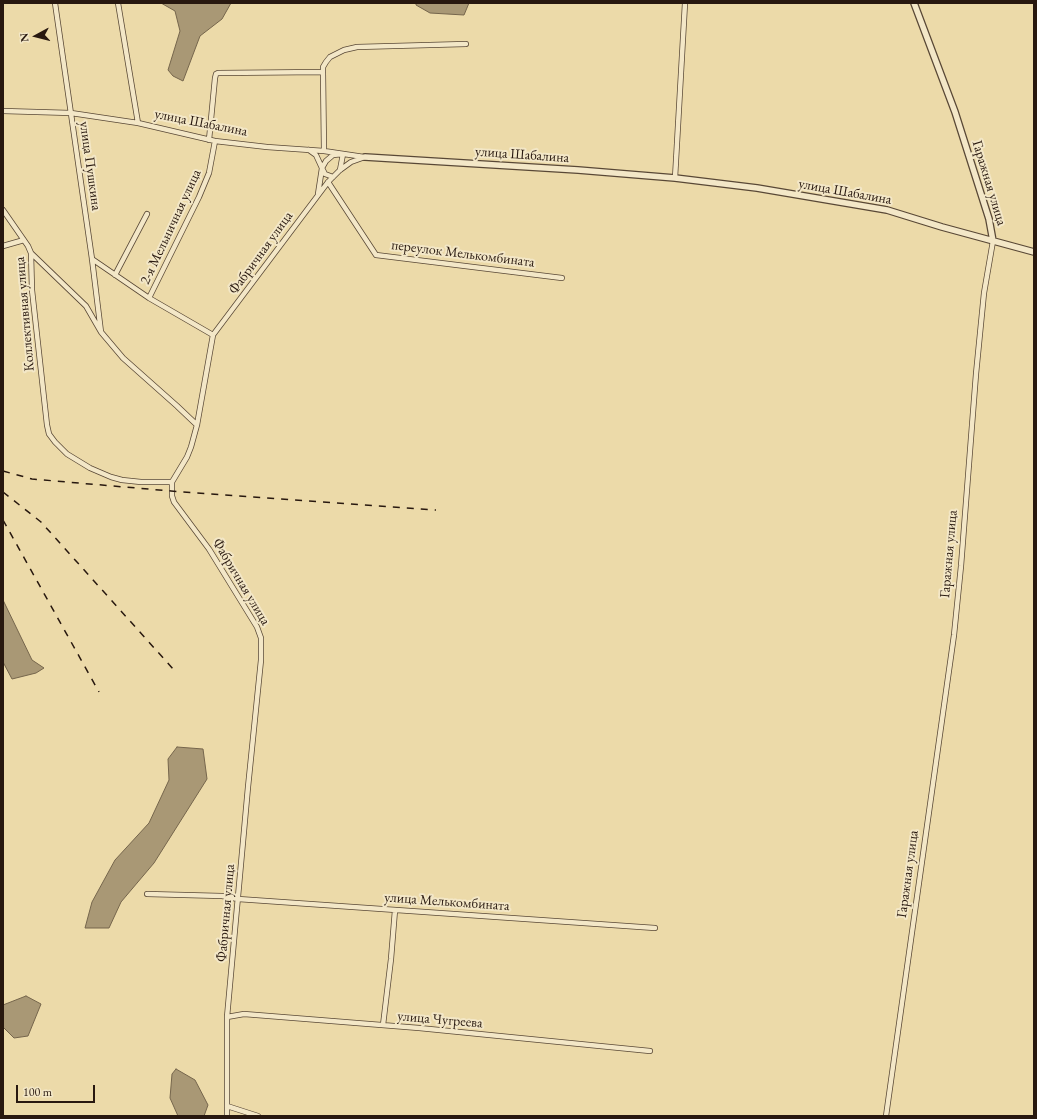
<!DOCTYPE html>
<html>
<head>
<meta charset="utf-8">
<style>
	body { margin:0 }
	#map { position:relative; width:1037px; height:1119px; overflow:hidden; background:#ecdaa9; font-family:"EB Garamond",serif }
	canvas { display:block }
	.frame { position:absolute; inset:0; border:4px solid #28180f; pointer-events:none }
	.north { position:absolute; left:16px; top:16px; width:40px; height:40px; -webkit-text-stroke:3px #f3e7c7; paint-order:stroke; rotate:263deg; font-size:11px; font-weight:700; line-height:16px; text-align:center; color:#28180f }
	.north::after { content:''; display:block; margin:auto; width:14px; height:18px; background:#28180f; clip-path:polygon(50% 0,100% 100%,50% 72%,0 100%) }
	.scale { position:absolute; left:16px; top:1085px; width:79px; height:18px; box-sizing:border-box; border:2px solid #28180f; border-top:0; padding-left:5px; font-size:12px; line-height:14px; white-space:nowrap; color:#28180f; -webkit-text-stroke:3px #f3e7c7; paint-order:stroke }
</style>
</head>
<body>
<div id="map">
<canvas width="1037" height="1119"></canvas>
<div class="frame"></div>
<div class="north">N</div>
<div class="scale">100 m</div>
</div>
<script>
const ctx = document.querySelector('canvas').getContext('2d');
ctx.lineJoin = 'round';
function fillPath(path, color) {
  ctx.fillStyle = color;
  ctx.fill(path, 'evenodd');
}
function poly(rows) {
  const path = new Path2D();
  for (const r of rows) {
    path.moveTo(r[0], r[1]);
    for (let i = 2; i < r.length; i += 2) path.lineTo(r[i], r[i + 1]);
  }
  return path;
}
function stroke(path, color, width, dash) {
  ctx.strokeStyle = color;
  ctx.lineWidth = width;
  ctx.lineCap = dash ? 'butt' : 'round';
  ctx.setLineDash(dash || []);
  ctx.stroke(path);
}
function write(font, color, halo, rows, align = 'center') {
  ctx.font = font + ' "EB Garamond",serif';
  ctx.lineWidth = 4;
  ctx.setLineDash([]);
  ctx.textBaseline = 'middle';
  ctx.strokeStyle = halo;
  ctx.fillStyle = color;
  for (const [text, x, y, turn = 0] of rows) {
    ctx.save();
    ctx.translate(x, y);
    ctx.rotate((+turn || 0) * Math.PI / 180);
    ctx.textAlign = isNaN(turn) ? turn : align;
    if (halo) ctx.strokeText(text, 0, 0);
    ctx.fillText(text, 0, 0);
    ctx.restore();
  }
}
const water = poly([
	[161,3,231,3,222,19,200,36,183,81,173,76,168,70,180,31,175,11,161,3],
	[416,3,469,3,464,15,430,13,416,5,416,3],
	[3,600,32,660,44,668,36,673,12,679,3,662,3,600],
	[177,747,203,749,207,779,154,863,121,902,109,928,85,928,92,902,115,860,149,823,169,780,168,759,177,747],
	[26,996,41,1004,28,1036,14,1038,3,1027,3,1005,26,996],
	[176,1069,195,1080,208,1105,204,1116,178,1116,170,1098,172,1074,176,1069]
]);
const minor = poly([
	[55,3,92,259,101,332],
	[118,3,138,123],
	[323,72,324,151],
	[3,111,71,113,138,123,215,141,267,147,324,151,364,157],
	[209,140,215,78,216,74,218,73,323,72,323,67,326,62,330,57,344,50,357,47,466,44],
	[309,150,316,155,322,168,318,194],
	[333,177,325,174,322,168,326,161,333,155,343,154,340,170],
	[675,178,685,3],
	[328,182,376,255,562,278],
	[3,210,28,246,31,253,32,290,47,425,49,434,55,442,67,454,90,468,111,477,122,480,141,482,172,482],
	[3,246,24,240],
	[31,253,86,306,101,332,123,358,177,406,197,425],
	[92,259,149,298,213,335],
	[115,275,147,214],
	[149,298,199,197,209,173,215,141],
	[147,894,222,896,238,899,655,928],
	[227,1017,244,1014,419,1028,650,1051],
	[383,1025,391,959,395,910],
	[227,1106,258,1116],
	[227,1116,227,1017,248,787,261,660,261,638,257,627,209,549,174,502,172,496,172,482,187,457,191,447,197,425,213,335,328,182,340,170,351,162,365,157],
	[886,1116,954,635,961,566,976,374,984,293,993,241]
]);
const tertiary = poly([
	[914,3,955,112,989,219,993,241],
	[365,157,578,170,675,178,757,188,887,210,942,227,1034,252]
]);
const rail = poly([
	[3,471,32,479,171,491,436,510],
	[3,492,41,522,174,670],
	[3,520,99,692]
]);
const streetNames = [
	["улица Шабалина",201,123,11],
	["улица Шабалина",522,155,4],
	["улица Пушкина",90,166,82],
	["Гаражная улица",989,183,73],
	["улица Шабалина",845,192,10],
	["2-я Мельничная улица",171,227,-65],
	["Фабричная улица",261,253,-54],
	["переулок Мелькомбината",463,254,7],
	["Коллективная улица",25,314,-95],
	["Гаражная улица",949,554,-85],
	["Фабричная улица",241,582,59],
	["Гаражная улица",908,874,-82],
	["улица Мелькомбината",447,902,4],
	["Фабричная улица",226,913,-85],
	["улица Чугреева",440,1020,5]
];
fillPath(water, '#a99875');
stroke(water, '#75654c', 1);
stroke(minor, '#594836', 6);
stroke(tertiary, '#594836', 8);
stroke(minor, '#f3e7c7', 4.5);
stroke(tertiary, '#f3e7c7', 5.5);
stroke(rail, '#28180f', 1.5, [7, 7]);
write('14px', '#28180f', '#f3e7c7', streetNames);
</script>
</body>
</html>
